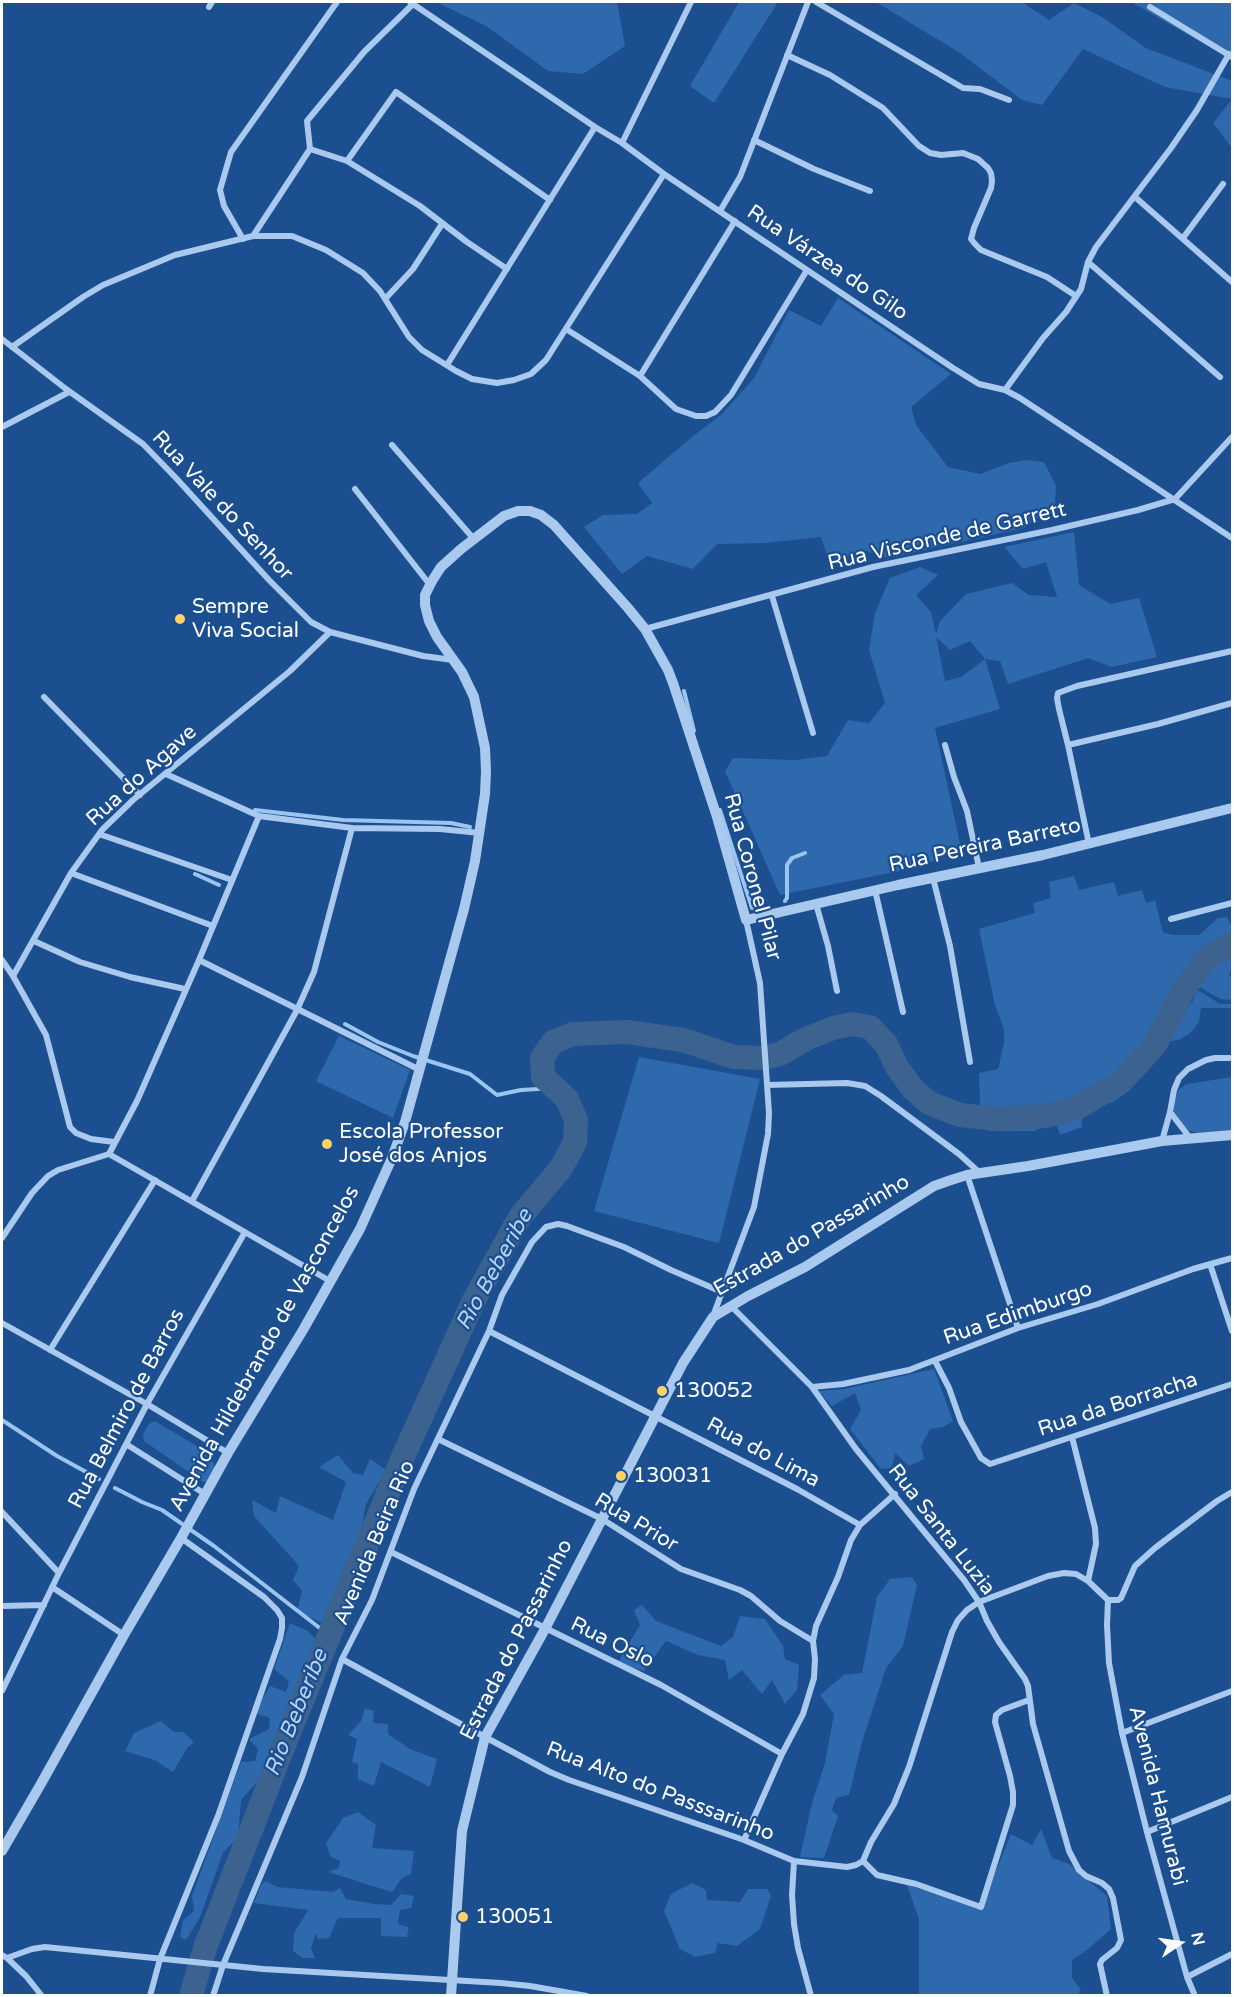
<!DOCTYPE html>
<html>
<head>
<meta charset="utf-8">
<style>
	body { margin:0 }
	#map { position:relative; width:1234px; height:1997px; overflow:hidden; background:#1b4f8f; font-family:"Varela Round",sans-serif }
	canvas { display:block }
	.frame { position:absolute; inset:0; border:3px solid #fff; pointer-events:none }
	.north { position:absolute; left:1150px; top:1913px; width:60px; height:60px; -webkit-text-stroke:4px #1b4f8f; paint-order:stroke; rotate:77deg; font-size:16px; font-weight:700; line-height:24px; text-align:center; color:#fff }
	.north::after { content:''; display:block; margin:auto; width:21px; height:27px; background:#fff; clip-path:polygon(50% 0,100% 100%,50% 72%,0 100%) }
</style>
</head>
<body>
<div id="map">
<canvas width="1234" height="1997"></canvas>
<div class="frame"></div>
<div class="north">N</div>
</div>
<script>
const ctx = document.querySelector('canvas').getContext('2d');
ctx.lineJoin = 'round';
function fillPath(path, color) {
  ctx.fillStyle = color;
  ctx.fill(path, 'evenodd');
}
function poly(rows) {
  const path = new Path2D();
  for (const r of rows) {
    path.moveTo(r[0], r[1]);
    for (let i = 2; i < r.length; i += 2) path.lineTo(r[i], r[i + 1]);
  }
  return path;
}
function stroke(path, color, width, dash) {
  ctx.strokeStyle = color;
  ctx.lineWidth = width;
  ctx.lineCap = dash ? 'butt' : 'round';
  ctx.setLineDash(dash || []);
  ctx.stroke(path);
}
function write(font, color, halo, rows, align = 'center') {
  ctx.font = font + ' "Varela Round",sans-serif';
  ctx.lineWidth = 4.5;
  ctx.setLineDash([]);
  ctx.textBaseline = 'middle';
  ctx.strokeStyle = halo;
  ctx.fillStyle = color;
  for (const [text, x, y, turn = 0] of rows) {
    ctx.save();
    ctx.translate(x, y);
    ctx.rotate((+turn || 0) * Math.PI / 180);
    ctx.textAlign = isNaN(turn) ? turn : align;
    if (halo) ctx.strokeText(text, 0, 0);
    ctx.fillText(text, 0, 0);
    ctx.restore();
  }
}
const green = poly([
	[436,2,617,2,625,46,583,74,548,71,486,26],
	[739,2,778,2,714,103,690,86],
	[876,2,1022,2,1049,20,1074,3,1102,17,1146,48,1232,81,1232,148,1213,123,1232,99,1165,87,1083,49,1042,105,1022,100,960,53],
	[1131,2,1232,2,1232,60],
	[838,298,951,374,911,407,916,425,948,467,980,474,1009,463,1026,460,1044,462,1056,485,1055,505,1024,528,887,558,864,550,830,564,821,537,765,543,717,544,693,569,647,556,622,574,584,527,603,515,637,514,652,503,638,483,693,436,721,415,754,378,789,310,821,326],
	[1074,532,1079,585,1110,604,1139,598,1157,657,1112,667,1088,658,1008,684,1000,661,985,659,1000,709,935,728,961,848,920,867,780,895,725,771,733,758,795,760,827,756,848,720,869,723,885,703,869,650,875,613,890,578,920,567,938,575,916,595,931,612,936,634,940,621,966,594,1012,583,1029,595,1057,597,1046,562,1023,569,1004,547],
	[936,637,950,650,970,641,985,659,961,677,945,681],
	[1074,876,1079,890,1114,882,1118,896,1142,890,1146,903,1155,900,1163,933,1174,935,1199,935,1218,918,1227,917,1232,927,1232,968,1229,975,1232,979,1232,1000,1220,999,1201,988,1197,988,1186,1003,1187,1007,1193,1001,1196,991,1200,991,1220,1004,1232,1004,1232,1008,1201,1008,1199,1022,1190,1033,1179,1040,1163,1042,1150,1059,1131,1089,1115,1101,1094,1109,1082,1119,1082,1127,1060,1135,1056,1122,1034,1131,991,1131,978,1128,976,1121,980,1108,979,1073,998,1069,1004,1043,1004,1029,995,1005,979,929,1035,913,1033,903,1051,898,1049,882],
	[339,1036,410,1070,393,1118,316,1081],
	[639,1057,760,1079,719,1243,594,1211],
	[1232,1077,1232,1130,1199,1133,1186,1130,1174,1114,1173,1104,1178,1090,1187,1084],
	[934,1369,953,1421,943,1427,930,1429,921,1446,924,1459,909,1466,895,1453,892,1468,881,1469,850,1429,861,1410,855,1393,832,1406,819,1391,844,1389],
	[152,1422,156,1422,197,1446,213,1462,215,1468,207,1482,203,1482,144,1441,143,1435,148,1425],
	[338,1455,353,1473,363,1475,370,1459,386,1470,366,1504,357,1551,328,1626,297,1611,302,1591,293,1580,299,1566,254,1516,252,1500,276,1513,280,1496,333,1520,346,1482,319,1467],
	[912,1577,917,1585,903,1646,886,1668,862,1742,849,1795,836,1798,832,1810,838,1816,824,1858,800,1857,812,1803,825,1763,834,1714,820,1695,844,1675,862,1673,877,1597,890,1579],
	[642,1605,656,1621,721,1646,733,1637,740,1616,765,1619,783,1646,785,1659,799,1665,797,1690,785,1704,772,1680,762,1694,742,1670,729,1680,725,1660,698,1655,666,1641,644,1671,617,1664,640,1625,634,1610],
	[290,1623,308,1631,320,1644,292,1704,262,1776,241,1800,238,1837,223,1853,200,1917,186,1940,180,1937,183,1920,194,1911,192,1896,241,1762,255,1761,258,1749,249,1739,269,1729,270,1718,254,1713,270,1686,286,1692,289,1681,274,1669],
	[365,1708,374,1711,373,1723,388,1724,388,1734,410,1749,437,1759,430,1787,381,1762,374,1786,358,1779,358,1764,352,1762,357,1739,348,1735,361,1721],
	[161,1721,174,1732,183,1732,194,1742,187,1748,173,1772,155,1760,125,1751,134,1733],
	[358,1812,376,1825,372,1848,414,1851,411,1874,402,1878,392,1892,328,1872,339,1868,340,1861,330,1856,326,1843,343,1818],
	[1041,1829,1052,1858,1069,1864,1107,1896,1111,1929,1087,1950,1072,1960,1072,1978,1081,1990,1078,1995,919,1995,919,1919,907,1885,981,1907,1011,1834,1032,1845],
	[266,1881,277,1887,333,1892,340,1888,346,1899,374,1904,391,1905,401,1894,414,1896,411,1908,400,1910,398,1924,409,1927,407,1937,381,1936,381,1918,338,1918,329,1938,318,1939,316,1933,311,1948,315,1958,302,1958,293,1951,294,1933,308,1910,254,1903,261,1885],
	[692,1883,706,1890,707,1900,740,1902,748,1889,767,1889,771,1896,760,1929,737,1946,718,1943,715,1953,695,1957,680,1949,664,1911,671,1894]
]);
const stream = poly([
	[684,691,694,731],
	[255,810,343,820,451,823,470,827],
	[720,810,752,908],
	[195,874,219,885],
	[785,901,787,898,787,865,792,858,805,853],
	[345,1024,378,1042,413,1056,470,1074,497,1095,521,1090,555,1088],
	[2,1420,57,1456,99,1479],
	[115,1488,142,1502,162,1510,214,1546,330,1636]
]);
const river = poly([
	[191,1996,205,1948,284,1745,402,1459,474,1300,520,1217,561,1168,575,1142,576,1120,567,1099,543,1077,542,1058,553,1042,573,1034,627,1032,683,1040,734,1057,764,1058,780,1054,806,1039,833,1028,853,1024,870,1027,886,1044,897,1067,913,1089,929,1103,960,1115,997,1119,1046,1116,1077,1108,1122,1081,1155,1045,1184,989,1207,958,1228,945,1232,945]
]);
const minor = poly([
	[410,2,595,127,622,143,664,174,953,368,979,384,1005,390,1020,398,1232,538],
	[816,2,963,88,980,89,1009,100],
	[209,7,212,2],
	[1150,7,1232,57],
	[787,55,830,75,883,108,919,146,930,153,941,155,963,153,978,159,988,168,991,173,992,181,991,188,974,228,971,239,975,244,981,250,1047,277,1076,296],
	[754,140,814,169,870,191],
	[622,143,691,2],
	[310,149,347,161,420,206,467,242,507,269],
	[347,161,396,92,550,200],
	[1135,197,1232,282],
	[720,211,740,177,808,2],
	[253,236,310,149,307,121,364,52,413,4],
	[1183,238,1223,184],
	[243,239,224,206,220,190,231,152,337,2],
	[1088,262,1220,377],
	[385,299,413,269,442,224],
	[566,329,640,376,676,409,696,416,706,416,715,412,731,395,807,270],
	[2,339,66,389,143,444,176,478,269,580,311,622,330,632,423,656,453,660],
	[12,347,83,297,103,285,175,255,253,236,292,236,326,250,363,273,380,291,409,337,422,350,456,371,472,379,497,383,514,380,531,374,546,360,664,174],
	[447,365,595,127],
	[640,376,735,221],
	[1005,390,1043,338,1066,312,1081,289,1088,262,1096,247,1171,148,1197,110,1229,54],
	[2,427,69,392],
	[392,445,473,538],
	[355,489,430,585],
	[772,596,813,733],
	[645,629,873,567,1052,530,1138,510,1175,499,1232,437],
	[44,697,140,795],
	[945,745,954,777,967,811,979,868],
	[1068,745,1158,724,1232,703],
	[166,774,259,816,352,828,440,829,480,833],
	[99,834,232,880],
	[1089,844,1068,745,1059,709,1057,698,1058,693,1077,686,1232,651],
	[71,873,213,926],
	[933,878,950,946,970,1062],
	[875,890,903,1012],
	[816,904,828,946,837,991],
	[1171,919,1232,903],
	[34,941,80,962,130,977,185,989],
	[2,960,13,976,46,1035,70,1127,76,1133,91,1139,114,1142],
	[199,960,420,1070],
	[13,976,71,873,102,830,133,800,290,671,330,632],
	[767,1085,847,1083,865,1086,881,1096,959,1154,980,1173],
	[1170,1112,1190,1138],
	[1162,1141,1170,1112,1174,1090,1179,1078,1188,1069,1206,1060,1215,1058,1232,1058],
	[109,1154,137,1101,199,960,259,816],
	[109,1154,330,1281],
	[967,1175,1018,1328],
	[192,1201,297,1010,314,972,352,828],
	[2,1238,32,1193,48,1176,58,1170,109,1154],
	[1210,1264,1232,1331],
	[731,1306,812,1387,856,1449,964,1580,979,1602,987,1621,999,1642,1025,1679,1028,1686,1033,1724,1069,1851,1079,1870,1086,1876,1102,1883,1109,1889,1113,1898,1121,1940,1117,1948,1102,1960,1100,1964,1107,1996],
	[713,1316,754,1207,768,1134,769,1113,760,983,746,920],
	[2,1323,147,1404,228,1453],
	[489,1331,797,1489,860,1525],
	[50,1350,155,1180],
	[935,1361,949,1388,961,1422,981,1458,990,1464,1232,1384],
	[812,1387,843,1384,909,1370,1018,1328,1098,1304,1193,1269,1232,1258],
	[1072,1437,1095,1528,1096,1544,1088,1581],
	[438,1439,602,1519,681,1569,740,1590,751,1596,780,1621,813,1641],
	[126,1444,205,1494],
	[2,1512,59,1573],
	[391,1552,661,1685,782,1754],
	[52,1587,124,1635],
	[1108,1600,1107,1625,1109,1663,1122,1733,1147,1832,1187,1977,1195,1996],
	[2,1606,44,1605],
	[342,1659,446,1716,550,1772,569,1780,744,1840,794,1861,847,1867,856,1865,863,1861,871,1842,894,1804,909,1767,952,1632,958,1620,967,1610,979,1602,1048,1576,1064,1573,1076,1574,1088,1581,1108,1600,1118,1600,1121,1598,1135,1566,1155,1548,1217,1501,1232,1492],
	[2,1691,59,1573,147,1404,245,1232],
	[1122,1733,1232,1691],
	[1147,1832,1232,1797],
	[744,1840,782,1754,803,1714,814,1678,815,1659,813,1641,816,1626,838,1577,851,1540,860,1525,895,1494],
	[794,1861,792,1895,794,1924,798,1948,811,1996],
	[863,1861,877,1875,916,1884,981,1907,1013,1805,1013,1792,1010,1776,995,1722,996,1715,1002,1710,1029,1700],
	[2,1955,7,1958,26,1976,42,1996],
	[7,1958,32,1949,45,1947,263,1969,501,1983,530,1986,587,1996],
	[1187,1977,1232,1954],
	[150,1996,160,1959,218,1816,280,1639,282,1628,282,1618,277,1610,264,1597,181,1538],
	[213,1996,223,1965,302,1777,342,1659,372,1600,414,1489,489,1331,502,1295,532,1242,546,1227,558,1224,567,1226,624,1247,671,1270,722,1292]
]);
const tertiary = poly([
	[2,1851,42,1782,124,1635,181,1538,228,1453,303,1330,360,1229,392,1158,405,1122,464,909,475,861,485,794,486,771,485,748,474,697,462,672,437,637,429,621,425,605,425,595,432,581,441,567,461,549,504,516,518,511,530,511,541,515,554,525,628,608,645,629,668,670,673,683,717,817,746,920,898,885,1043,855,1232,808],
	[451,1996,462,1831,485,1737,545,1629,683,1363,713,1317,748,1296,805,1267,934,1186,951,1180,967,1175,1028,1166,1162,1141,1232,1135]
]);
const markers = [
	[180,619,6,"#ffd166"],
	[327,1144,6,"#ffd166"],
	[662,1391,6,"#ffd166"],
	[621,1476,6,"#ffd166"],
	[463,1917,6,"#ffd166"]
];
const streetNames = [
	["Rua Várzea do Gilo",827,263,34],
	["Rua Vale do Senhor",222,506,47],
	["Rua Visconde de Garrett",947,537,-13],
	["Rua do Agave",142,776,-42],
	["Rua Pereira Barreto",985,846,-12],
	["Rua Coronel Pilar",752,877,75],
	["Estrada do Passarinho",812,1236,-30],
	["Rua Edimburgo",1018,1314,-19],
	["Avenida Hildebrando de Vasconcelos",265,1349,-61],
	["Rua da Borracha",1118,1405,-18],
	["Rua Belmiro de Barros",127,1409,-62],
	["Rua do Lima",763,1453,28],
	["Rua Prior",636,1523,31],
	["Rua Santa Luzia",941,1530,52],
	["Avenida Beira Rio",375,1543,-67],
	["Estrada do Passarinho",517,1640,-63],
	["Rua Oslo",612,1643,26],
	["Rua Alto do Passsarinho",660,1792,21],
	["Avenida Hamurabi",1157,1796,76]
];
const poiNames = [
	["Sempre",192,607],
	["Viva Social",192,631],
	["Escola Professor",339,1132],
	["José dos Anjos",339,1156],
	["130052",674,1391],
	["130031",633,1476],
	["130051",475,1917]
];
const waterNames = [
	["Rio Beberibe",495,1270,-61],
	["Rio Beberibe",297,1713,-68]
];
fillPath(green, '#2e69ad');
stroke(stream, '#9cc4f0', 4);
stroke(river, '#3c6290', 24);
stroke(minor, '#a9c9ee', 6);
stroke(tertiary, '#a9c9ee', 10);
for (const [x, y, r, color] of markers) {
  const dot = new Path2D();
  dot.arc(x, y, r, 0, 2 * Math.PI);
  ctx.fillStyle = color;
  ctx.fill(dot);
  stroke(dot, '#1b4f8f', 2);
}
write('21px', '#fff', '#1b4f8f', streetNames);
write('21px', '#fff', '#1b4f8f', poiNames, 'left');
write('italic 22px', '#b5d3f5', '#1b4f8f', waterNames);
</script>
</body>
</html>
